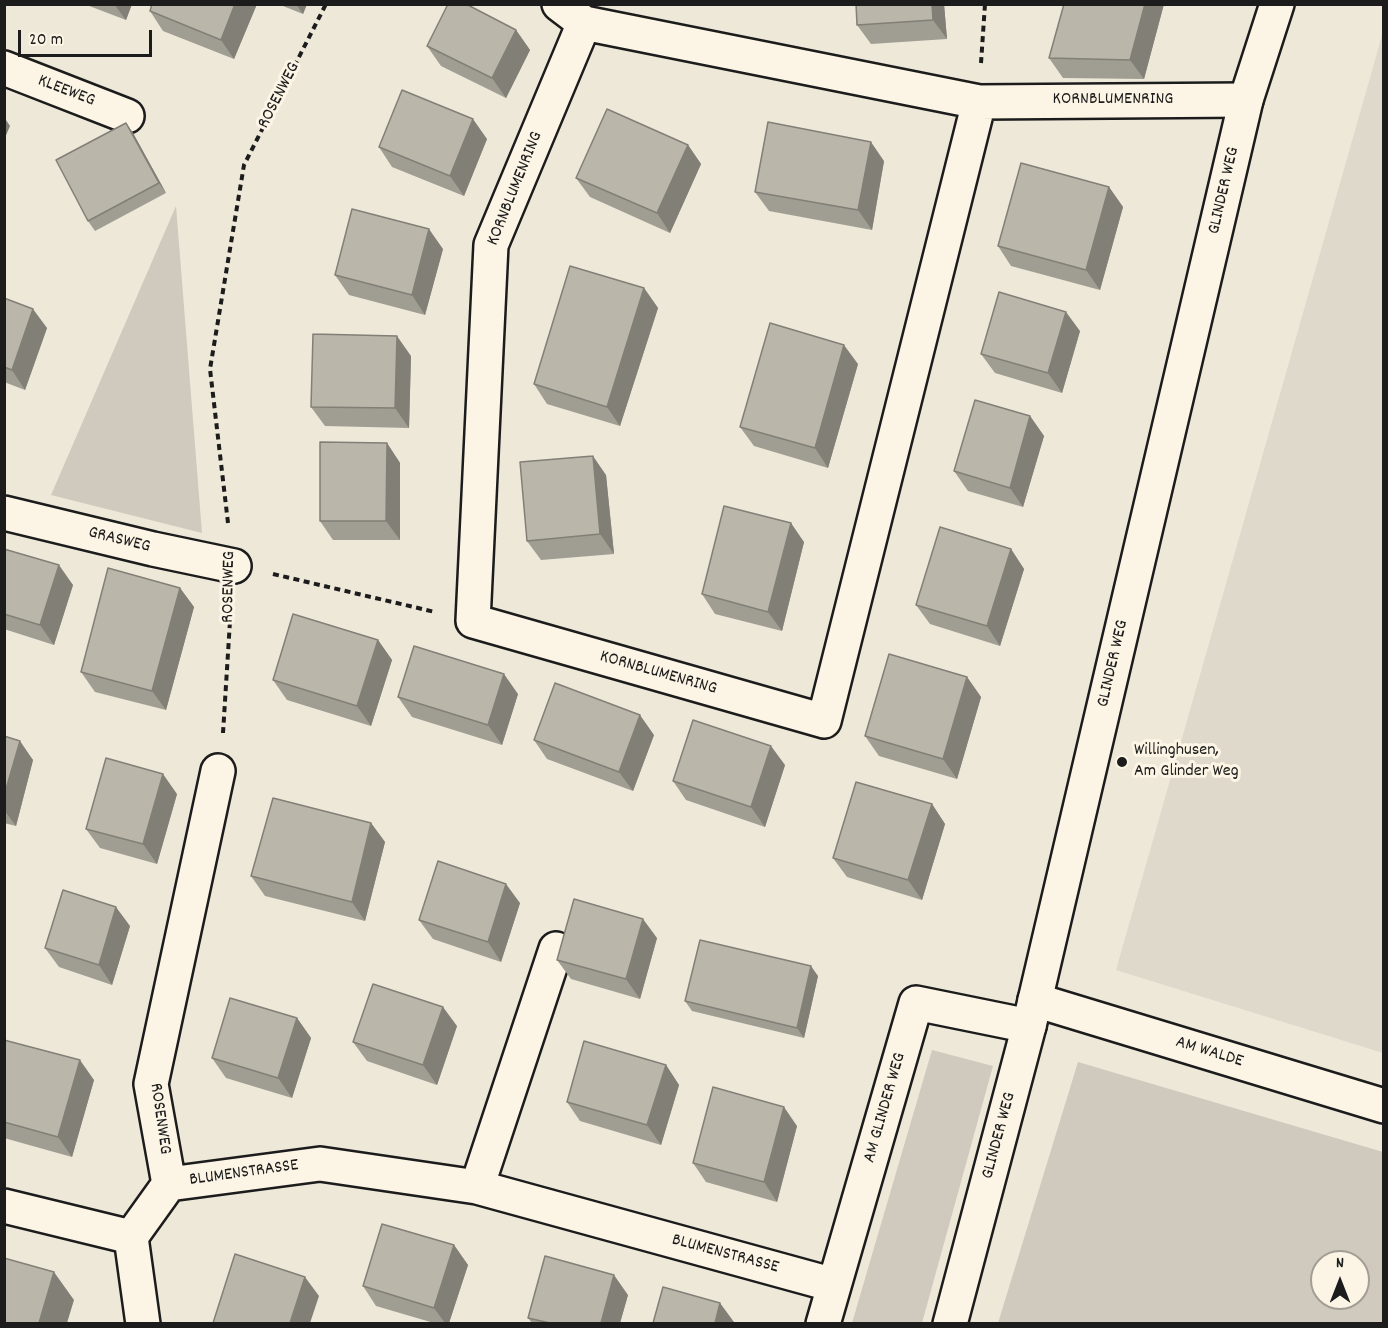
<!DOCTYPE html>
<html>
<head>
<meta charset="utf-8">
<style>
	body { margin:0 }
	#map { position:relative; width:1388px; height:1328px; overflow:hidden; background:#eee8d9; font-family:Dekko,sans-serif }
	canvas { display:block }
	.frame { position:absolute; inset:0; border:6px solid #1c1c1c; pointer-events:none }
	.north { position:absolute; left:1310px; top:1250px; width:60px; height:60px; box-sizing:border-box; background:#fcf5e5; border:2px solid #a29e95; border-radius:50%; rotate:0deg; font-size:16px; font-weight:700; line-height:24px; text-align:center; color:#1c1c1c }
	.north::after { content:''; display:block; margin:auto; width:21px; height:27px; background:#1c1c1c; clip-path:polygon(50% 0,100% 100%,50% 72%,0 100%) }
	.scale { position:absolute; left:18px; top:30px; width:134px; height:27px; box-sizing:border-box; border:3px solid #1c1c1c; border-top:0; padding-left:8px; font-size:18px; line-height:21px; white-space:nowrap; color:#1c1c1c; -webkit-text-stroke:4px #fcf5e5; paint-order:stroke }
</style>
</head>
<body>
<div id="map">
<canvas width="1388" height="1328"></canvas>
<div class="frame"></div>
<div class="north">N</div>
<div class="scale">20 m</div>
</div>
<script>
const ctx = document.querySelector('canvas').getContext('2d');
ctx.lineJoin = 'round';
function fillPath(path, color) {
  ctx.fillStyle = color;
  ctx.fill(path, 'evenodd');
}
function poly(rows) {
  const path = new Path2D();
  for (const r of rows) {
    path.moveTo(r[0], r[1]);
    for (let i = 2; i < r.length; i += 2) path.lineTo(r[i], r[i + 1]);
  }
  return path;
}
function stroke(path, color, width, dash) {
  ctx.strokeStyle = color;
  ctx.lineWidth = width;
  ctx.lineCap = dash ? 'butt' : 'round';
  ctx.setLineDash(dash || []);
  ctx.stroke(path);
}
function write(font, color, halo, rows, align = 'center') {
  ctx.font = font + ' Dekko,sans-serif';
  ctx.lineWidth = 6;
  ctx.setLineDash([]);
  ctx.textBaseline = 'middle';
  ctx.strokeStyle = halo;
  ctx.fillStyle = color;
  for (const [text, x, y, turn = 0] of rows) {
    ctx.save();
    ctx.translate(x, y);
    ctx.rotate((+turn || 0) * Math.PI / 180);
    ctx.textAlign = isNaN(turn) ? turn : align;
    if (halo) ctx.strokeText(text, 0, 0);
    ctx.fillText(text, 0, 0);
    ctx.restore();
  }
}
const built = poly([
	[1383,32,1384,1053,1383,1053,1116,970]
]);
const green = poly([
	[176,206,202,533,51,495],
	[932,1050,993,1066,922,1323,852,1323],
	[1078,1062,1383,1152,1383,1323,998,1323],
	[1322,1262,1358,1262,1358,1298,1322,1298]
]);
const path = poly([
	[981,63,985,4],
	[228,523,210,369,244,165,326,4],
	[273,574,435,612],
	[223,733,231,605]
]);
const minor = poly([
	[559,4,584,23,979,102,824,721,473,621,491,245,584,23],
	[4,68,127,116],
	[979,102,1246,100],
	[4,513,153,549,234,566],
	[1035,1000,1384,1106],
	[169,1184,151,1084,218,771],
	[477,1187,556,949],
	[4,1206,131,1237,169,1184,320,1164,477,1187,834,1285],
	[131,1237,143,1324],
	[823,1324,916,1003,1029,1026]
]);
const tertiary = poly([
	[950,1324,1029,1026,1246,100,1277,4]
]);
const wall = poly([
	[84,4,132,4,126,20],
	[152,4,257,4,234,59,163,31,150,11],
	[278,4,307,4,303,14],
	[856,4,944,4,947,39,871,44,857,25],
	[1064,4,1164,4,1144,79,1063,78,1049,58],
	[516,30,530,50,506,98,441,66,427,46],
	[126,123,133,133,166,193,95,231,88,221],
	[487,139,464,196,392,167,379,147],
	[688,145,701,164,670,233,590,197,576,178],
	[884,161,872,230,769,211,755,192],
	[1109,187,1123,207,1100,290,1011,266,998,246],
	[443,249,425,315,349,295,335,275],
	[644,288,658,308,620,426,547,404,534,384],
	[4,298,47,328,25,390,4,382],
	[1080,331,1062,393,995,373,981,354],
	[411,356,409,428,325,426,311,407],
	[858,364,828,468,754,446,740,427],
	[1030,416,1044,436,1023,507,968,491,954,471],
	[387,443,400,463,400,540,333,540,320,521],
	[606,475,614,554,541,560,527,541],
	[804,542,782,631,715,614,702,594],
	[4,549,73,585,54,645,4,629],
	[1011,549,1024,569,1000,646,930,624,916,605],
	[180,588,194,607,166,710,95,692,81,672],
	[378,640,392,660,371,726,287,700,273,680],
	[967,677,981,697,957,779,879,756,865,736],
	[518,694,502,745,412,717,398,697],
	[654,735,633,791,547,759,534,740],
	[4,736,33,760,16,826,4,823],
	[785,765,765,827,686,800,673,781],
	[177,794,157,864,100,848,86,829],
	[932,804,945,824,922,900,847,877,833,858],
	[371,823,385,842,365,921,265,896,251,876],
	[520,903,501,962,433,939,419,920],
	[130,926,112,985,59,967,45,948],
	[657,938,640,999,571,979,557,960],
	[818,976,804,1038,692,1011,685,1001],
	[297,1018,311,1038,292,1098,226,1078,212,1058],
	[457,1026,437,1085,367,1061,353,1042],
	[4,1040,94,1080,72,1157,4,1138],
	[666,1065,679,1085,661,1145,580,1121,567,1102],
	[797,1126,777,1202,706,1182,693,1163],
	[454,1245,468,1265,449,1323,434,1323,376,1306,363,1286],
	[628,1295,620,1323,532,1323,528,1318]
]);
const shadedWall = poly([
	[114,4,132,4,126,20],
	[235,4,257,4,234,59,221,40],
	[296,4,307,4,303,14],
	[932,4,944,4,947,39,933,20],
	[1145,4,1164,4,1144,79,1130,60],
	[516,30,530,50,506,98,492,78],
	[4,117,10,126,4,140],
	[473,119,487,139,464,196,450,176],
	[126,123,133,133,166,193,159,183],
	[871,142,884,161,872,230,858,210],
	[688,145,701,164,670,233,657,213],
	[1109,187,1123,207,1100,290,1086,270],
	[429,229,443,249,425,315,412,295],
	[644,288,658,308,620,426,607,407],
	[33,309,47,328,25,390,12,370],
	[1066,312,1080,331,1062,393,1048,373],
	[397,336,411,356,409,428,395,408],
	[844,345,858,364,828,468,815,448],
	[1030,416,1044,436,1023,507,1010,488],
	[387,443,400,463,400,540,386,521],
	[593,456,606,475,614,554,600,534],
	[791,523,804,542,782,631,768,612],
	[1011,549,1024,569,1000,646,987,626],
	[59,565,73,585,54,645,40,625],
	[180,588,194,607,166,710,152,691],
	[378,640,392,660,371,726,357,706],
	[504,674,518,694,502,745,488,725],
	[967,677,981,697,957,779,943,759],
	[640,715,654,735,633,791,619,772],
	[20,741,33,760,16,826,4,810,4,796],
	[771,746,785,765,765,827,751,807],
	[163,774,177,794,157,864,143,844],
	[932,804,945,824,922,900,908,880],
	[371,823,385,842,365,921,352,902],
	[506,884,520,903,501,962,488,942],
	[116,907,130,926,112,985,99,965],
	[643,919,657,938,640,999,626,979],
	[811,966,818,976,804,1038,797,1028],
	[443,1007,457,1026,437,1085,423,1065],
	[297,1018,311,1038,292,1098,278,1078],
	[80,1060,94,1080,72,1157,58,1137],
	[666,1065,679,1085,661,1145,647,1125],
	[784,1107,797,1126,777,1202,764,1182],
	[454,1245,468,1265,449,1323,445,1323,434,1308],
	[54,1272,74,1300,67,1323,39,1323],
	[614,1275,628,1295,620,1323,601,1323],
	[305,1277,319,1296,310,1323,290,1323],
	[720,1303,734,1322,734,1323,715,1323]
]);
const building = poly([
	[152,4,235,4,221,40,150,11,152,4],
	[448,4,466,4,516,30,492,78,427,46,448,4],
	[856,4,932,4,933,20,857,25,856,4],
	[1064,4,1145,4,1130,60,1049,58,1064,4],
	[402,90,473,119,450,176,379,147,402,90],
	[607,109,688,145,657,213,576,178,607,109],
	[768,122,871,142,858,210,755,192,768,122],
	[126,123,159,183,88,221,56,160,126,123],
	[1021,163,1109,187,1086,270,998,246,1021,163],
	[352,209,429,229,412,295,335,275,352,209],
	[570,266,644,288,607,407,534,384,570,266],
	[999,292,1066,312,1048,373,981,354,999,292],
	[4,298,33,309,12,370,4,367,4,298],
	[770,323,844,345,815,448,740,427,770,323],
	[313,334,397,336,395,408,311,407,313,334],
	[975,400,1030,416,1010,488,954,471,975,400],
	[320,442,387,443,386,521,320,521,320,442],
	[593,456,600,534,527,541,520,462,593,456],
	[724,506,791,523,768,612,702,594,724,506],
	[940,527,1011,549,987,626,916,605,940,527],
	[4,549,59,565,40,625,4,614,4,549],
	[108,568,180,588,152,691,81,672,108,568],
	[293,614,378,640,357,706,273,680,293,614],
	[414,646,504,674,488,725,398,697,414,646],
	[889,654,967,677,943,759,865,736,889,654],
	[555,683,640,715,619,772,534,740,555,683],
	[693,720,771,746,751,807,673,781,693,720],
	[4,736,20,741,4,796,4,736],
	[106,758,163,774,143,844,86,829,106,758],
	[856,782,932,804,908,880,833,858,856,782],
	[273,798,371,823,352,902,251,876,273,798],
	[438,861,506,884,488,942,419,920,438,861],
	[63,890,116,907,99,965,45,948,63,890],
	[574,899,643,919,626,979,557,960,574,899],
	[700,940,811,966,797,1028,685,1001,700,940],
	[373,984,443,1007,423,1065,353,1042,373,984],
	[230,998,297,1018,278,1078,212,1058,230,998],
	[4,1040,80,1060,58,1137,4,1122,4,1040],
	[584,1041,666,1065,647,1125,567,1102,584,1041],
	[713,1087,784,1107,764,1182,693,1163,713,1087],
	[382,1224,454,1245,434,1308,363,1286,382,1224],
	[235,1254,305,1277,290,1323,213,1323,235,1254],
	[545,1256,614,1275,601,1323,550,1323,528,1318,545,1256],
	[4,1258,54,1272,39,1323,4,1323,4,1258],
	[663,1287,720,1303,715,1323,653,1323,663,1287]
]);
const markers = [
	[1122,762,6,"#1c1c1c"]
];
const streetNames = [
	["KLEEWEG",66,92,21],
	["ROSENWEG",280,96,-63],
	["KORNBLUMENRING",1113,101],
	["KORNBLUMENRING",516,189,-68],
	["GLINDER WEG",1225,191,-77],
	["GRASWEG",119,541,14],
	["ROSENWEG",230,587,-89],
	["GLINDER WEG",1114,664,-77],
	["KORNBLUMENRING",658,674,16],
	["AM WALDE",1209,1053,17],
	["AM GLINDER WEG",886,1108,-74],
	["ROSENWEG",159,1119,82],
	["GLINDER WEG",1000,1136,-75],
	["BLUMENSTRASSE",244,1174,-8],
	["BLUMENSTRASSE",725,1255,15]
];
const poiNames = [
	["Willinghusen,",1134,752],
	["Am Glinder Weg",1134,773]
];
fillPath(built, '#ded9cb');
fillPath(green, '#cfcabd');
stroke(minor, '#1c1c1c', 38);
stroke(tertiary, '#1c1c1c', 38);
stroke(path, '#1c1c1c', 4, [6, 4.5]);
stroke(minor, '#fcf5e5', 33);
stroke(tertiary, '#fcf5e5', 33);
fillPath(wall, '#a09d92');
fillPath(shadedWall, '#827f77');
fillPath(building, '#bab6aa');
stroke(building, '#827f77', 1.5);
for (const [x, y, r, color] of markers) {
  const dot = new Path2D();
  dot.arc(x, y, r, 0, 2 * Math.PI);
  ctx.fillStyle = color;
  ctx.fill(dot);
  stroke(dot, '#fcf5e5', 2);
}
write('18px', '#1c1c1c', '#fcf5e5', streetNames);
write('18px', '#1c1c1c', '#fcf5e5', poiNames, 'left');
</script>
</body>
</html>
